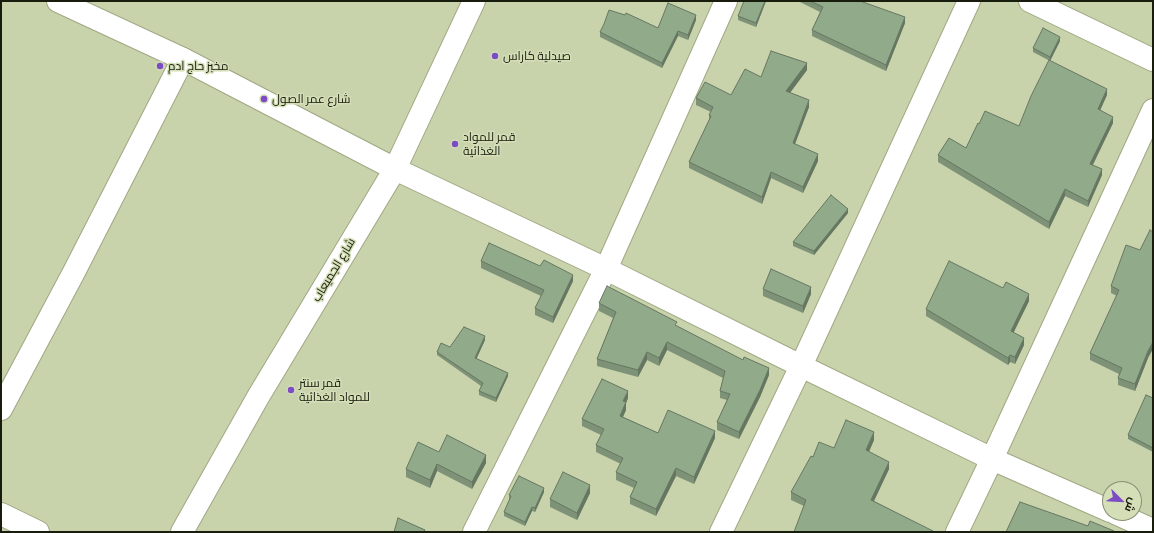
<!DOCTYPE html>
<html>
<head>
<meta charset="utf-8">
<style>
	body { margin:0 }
	#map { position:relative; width:1154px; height:533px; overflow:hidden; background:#c8d2ab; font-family:Literata,Cairo,serif }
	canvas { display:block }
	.frame { position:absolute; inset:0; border:2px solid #181c0d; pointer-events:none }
	.north { position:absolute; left:1102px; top:481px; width:40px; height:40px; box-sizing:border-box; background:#d4dfb8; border:1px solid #899174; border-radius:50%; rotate:114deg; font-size:11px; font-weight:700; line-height:16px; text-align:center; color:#181c0d }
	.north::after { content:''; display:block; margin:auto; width:14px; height:18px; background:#7d4bc3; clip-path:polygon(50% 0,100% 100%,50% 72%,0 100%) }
</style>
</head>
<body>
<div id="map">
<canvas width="1154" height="533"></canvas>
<div class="frame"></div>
<div class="north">ش</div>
</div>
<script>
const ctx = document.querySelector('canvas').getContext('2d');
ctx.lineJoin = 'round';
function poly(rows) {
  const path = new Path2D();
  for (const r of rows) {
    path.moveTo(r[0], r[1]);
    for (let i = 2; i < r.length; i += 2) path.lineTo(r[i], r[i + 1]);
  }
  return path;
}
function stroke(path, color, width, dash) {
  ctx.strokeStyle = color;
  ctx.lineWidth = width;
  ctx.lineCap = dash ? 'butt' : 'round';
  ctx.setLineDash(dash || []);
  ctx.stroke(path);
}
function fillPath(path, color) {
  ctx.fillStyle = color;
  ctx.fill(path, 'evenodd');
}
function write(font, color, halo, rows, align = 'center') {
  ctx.font = font + ' Literata,Cairo,serif';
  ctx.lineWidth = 3;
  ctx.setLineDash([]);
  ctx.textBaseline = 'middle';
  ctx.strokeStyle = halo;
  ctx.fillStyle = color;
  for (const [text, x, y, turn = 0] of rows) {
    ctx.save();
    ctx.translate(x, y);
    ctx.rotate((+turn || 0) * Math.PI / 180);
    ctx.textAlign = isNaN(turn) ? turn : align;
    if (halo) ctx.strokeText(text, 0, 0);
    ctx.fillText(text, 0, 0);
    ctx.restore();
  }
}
const minor = poly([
	[1030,1,1153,60],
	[1,409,74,272,183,59],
	[1,514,38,532],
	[474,532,606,269,726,1],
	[721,532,801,366,969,1],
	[957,532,992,459,1153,110]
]);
const tertiary = poly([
	[58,1,183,59,395,169,606,269,801,366,992,459,1110,511],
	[1115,513,1153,530],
	[182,532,258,397,395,169,474,1]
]);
const wall = poly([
	[766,1,756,27,738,20,738,16],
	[798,1,860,1,905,23,886,71,812,36,812,30,820,12],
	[696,20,688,40,678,36,662,68,600,37,600,32,658,28],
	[1060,41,1050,61,1033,52,1033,48],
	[807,70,790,93,809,107,795,144,818,161,803,193,771,178,762,204,689,168,689,162,709,121,709,115,711,112,696,105,696,98,731,95,761,77],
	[1107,95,1100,110,1113,123,1093,165,1102,175,1088,207,1065,196,1049,229,938,162,938,155,966,148,979,124,1019,126],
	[848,213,814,255,793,246,793,242],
	[1140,250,1148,358,1135,391,1118,385,1118,378,1119,374,1090,360,1090,353,1117,296,1111,293,1111,286],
	[481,261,540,266,573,281,553,323,535,315,535,308,541,296,481,268],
	[763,289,811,294,803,313,763,296],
	[1029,301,1013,332,1024,345,1015,364,1010,362,1008,365,926,316,926,309],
	[599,303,677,326,769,375,760,397,739,439,717,430,717,422,727,400,720,398,720,391,723,378,667,350,659,366,647,360,638,377,597,366,597,359,613,318,599,311],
	[485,340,476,359,508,376,496,402,479,395,479,391,481,386,437,355,437,352,450,347],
	[628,398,626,403,626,410,623,417,658,433,715,438,694,484,676,476,656,516,630,504,630,497,634,488,616,480,616,472,621,464,596,452,596,445,601,435,582,426,582,419],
	[1153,398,1153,452,1128,439,1128,435],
	[874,440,869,452,889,469,874,501,933,532,804,506,791,500,791,492,813,457,834,448],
	[439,452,486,463,472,489,437,471,430,488,406,477,406,469],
	[544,492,535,512,532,511,525,526,504,516,504,512,510,500,509,499,509,495],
	[590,493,577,520,550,507,550,499]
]);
const shadedWall = poly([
	[765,1,766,1,756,27,756,23],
	[696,15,696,20,688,40,688,35],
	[905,17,905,23,886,71,886,65],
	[678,31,678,36,662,68,662,63],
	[1060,37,1060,41,1050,61,1050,57],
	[807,63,807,70,786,98,786,91],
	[1107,89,1107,95,1098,115,1098,109],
	[809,100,809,107,793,149,793,143],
	[1113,117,1113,123,1090,170,1090,164],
	[818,154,818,161,803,193,803,187],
	[1102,169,1102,175,1088,207,1088,201],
	[771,172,771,178,762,204,762,197],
	[1065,189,1065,196,1049,229,1049,222],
	[848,209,848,213,814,255,814,251],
	[573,275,573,281,553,323,553,317],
	[811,287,811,294,803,313,803,306],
	[1029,294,1029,301,1011,338,1011,331],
	[485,336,485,340,475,362,475,358],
	[1024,338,1024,345,1015,364,1015,357],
	[667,342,667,350,659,366,659,358],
	[1153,342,1153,349,1148,358,1135,391,1135,384,1148,351],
	[647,352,647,360,638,377,638,370],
	[1010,355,1010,362,1008,365,1008,358],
	[769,368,769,375,760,397,739,439,739,432],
	[508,373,508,376,496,402,496,398],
	[628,391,628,398,626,403,626,410,620,423,620,416,623,401],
	[715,431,715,438,694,484,694,477],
	[874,432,874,440,866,458,866,450],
	[486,455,486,463,472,489,472,482],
	[889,462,889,469,871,507,871,500],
	[437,464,437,471,430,488,430,480],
	[676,468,676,476,656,516,656,509],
	[590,485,590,493,577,520,577,513],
	[544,488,544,492,535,512,535,508],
	[532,507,532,511,525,526,525,522]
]);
const building = poly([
	[744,1,765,1,756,23,738,16,744,1],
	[810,1,860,1,905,17,886,65,812,30,823,7,810,1],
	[668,3,696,15,688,35,678,31,662,63,600,32,604,24,609,10,625,15,626,13,658,28,668,3],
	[1043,28,1060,37,1050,57,1033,48,1043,28],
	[771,51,807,63,786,91,809,100,793,143,818,154,803,187,771,172,762,197,689,162,711,116,709,115,713,107,696,98,705,82,731,95,745,69,761,77,771,51],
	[1049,60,1107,89,1098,109,1113,117,1090,164,1102,169,1088,201,1065,189,1049,222,938,155,949,138,966,148,978,123,979,124,985,111,1019,126,1031,96,1049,60],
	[831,195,848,209,814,251,793,242,831,195],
	[1150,230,1153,232,1153,342,1148,351,1135,384,1118,378,1122,368,1090,353,1119,290,1111,286,1126,245,1140,250,1150,230],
	[489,243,540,266,544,260,573,275,553,317,535,308,544,290,481,261,489,243],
	[949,261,1003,288,1006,282,1029,294,1011,331,1024,338,1015,357,1010,355,1008,358,926,309,949,261],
	[771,269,811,287,803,306,763,289,771,269],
	[607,286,677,322,675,325,743,360,744,357,769,368,760,390,739,432,717,422,730,394,720,391,725,371,667,342,659,358,647,352,638,370,597,359,616,312,599,303,607,286],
	[464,327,485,336,475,358,508,373,496,398,479,391,483,383,437,352,441,343,450,347,464,327],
	[602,379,628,391,623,401,626,402,620,416,658,433,668,410,715,431,694,477,676,468,656,509,630,497,637,482,616,472,623,458,596,445,604,429,582,419,602,379],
	[1146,395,1153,398,1153,448,1128,435,1146,395],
	[846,420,874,432,866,450,889,462,871,500,933,531,932,532,794,532,806,500,791,492,811,456,813,457,819,442,834,448,846,420],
	[447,435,486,455,472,482,437,464,430,480,406,469,418,442,439,452,447,435],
	[563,472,590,485,577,513,550,499,563,472],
	[519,476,544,488,535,508,532,507,525,522,504,512,511,496,509,495,519,476],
	[1020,502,1088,526,1090,521,1114,531,1113,532,1006,532,1020,502],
	[398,518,425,530,424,532,394,532,398,518]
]);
const markers = [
	[495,56,4,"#7d4bc3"],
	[160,66,4,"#7d4bc3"],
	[264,99,4,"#7d4bc3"],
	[455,144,4,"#7d4bc3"],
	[291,390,4,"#7d4bc3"]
];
const poiNames = [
	["صيدلية كاراس",503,56],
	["مخبز حاج ادم",168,66],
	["شارع عمر الصول",272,99],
	["قمر للمواد",463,137],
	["الغذائية",463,151],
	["قمر سنتر",299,383],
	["للمواد الغذائية",299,397]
];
const streetNames = [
	["شارع الجميعاب",334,270,-59]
];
stroke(minor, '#9fa883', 24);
stroke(tertiary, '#9fa883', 24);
stroke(minor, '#fff', 22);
stroke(tertiary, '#fff', 22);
fillPath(wall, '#7d9277');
fillPath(shadedWall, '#667761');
fillPath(building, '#91aa8a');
stroke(building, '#667761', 1);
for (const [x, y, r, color] of markers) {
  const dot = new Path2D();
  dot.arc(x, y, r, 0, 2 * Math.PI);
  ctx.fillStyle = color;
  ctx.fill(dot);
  stroke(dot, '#d4dfb8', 1.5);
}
write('12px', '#181c0d', '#d4dfb8', poiNames, 'left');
write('12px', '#181c0d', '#d4dfb8', streetNames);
</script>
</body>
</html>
